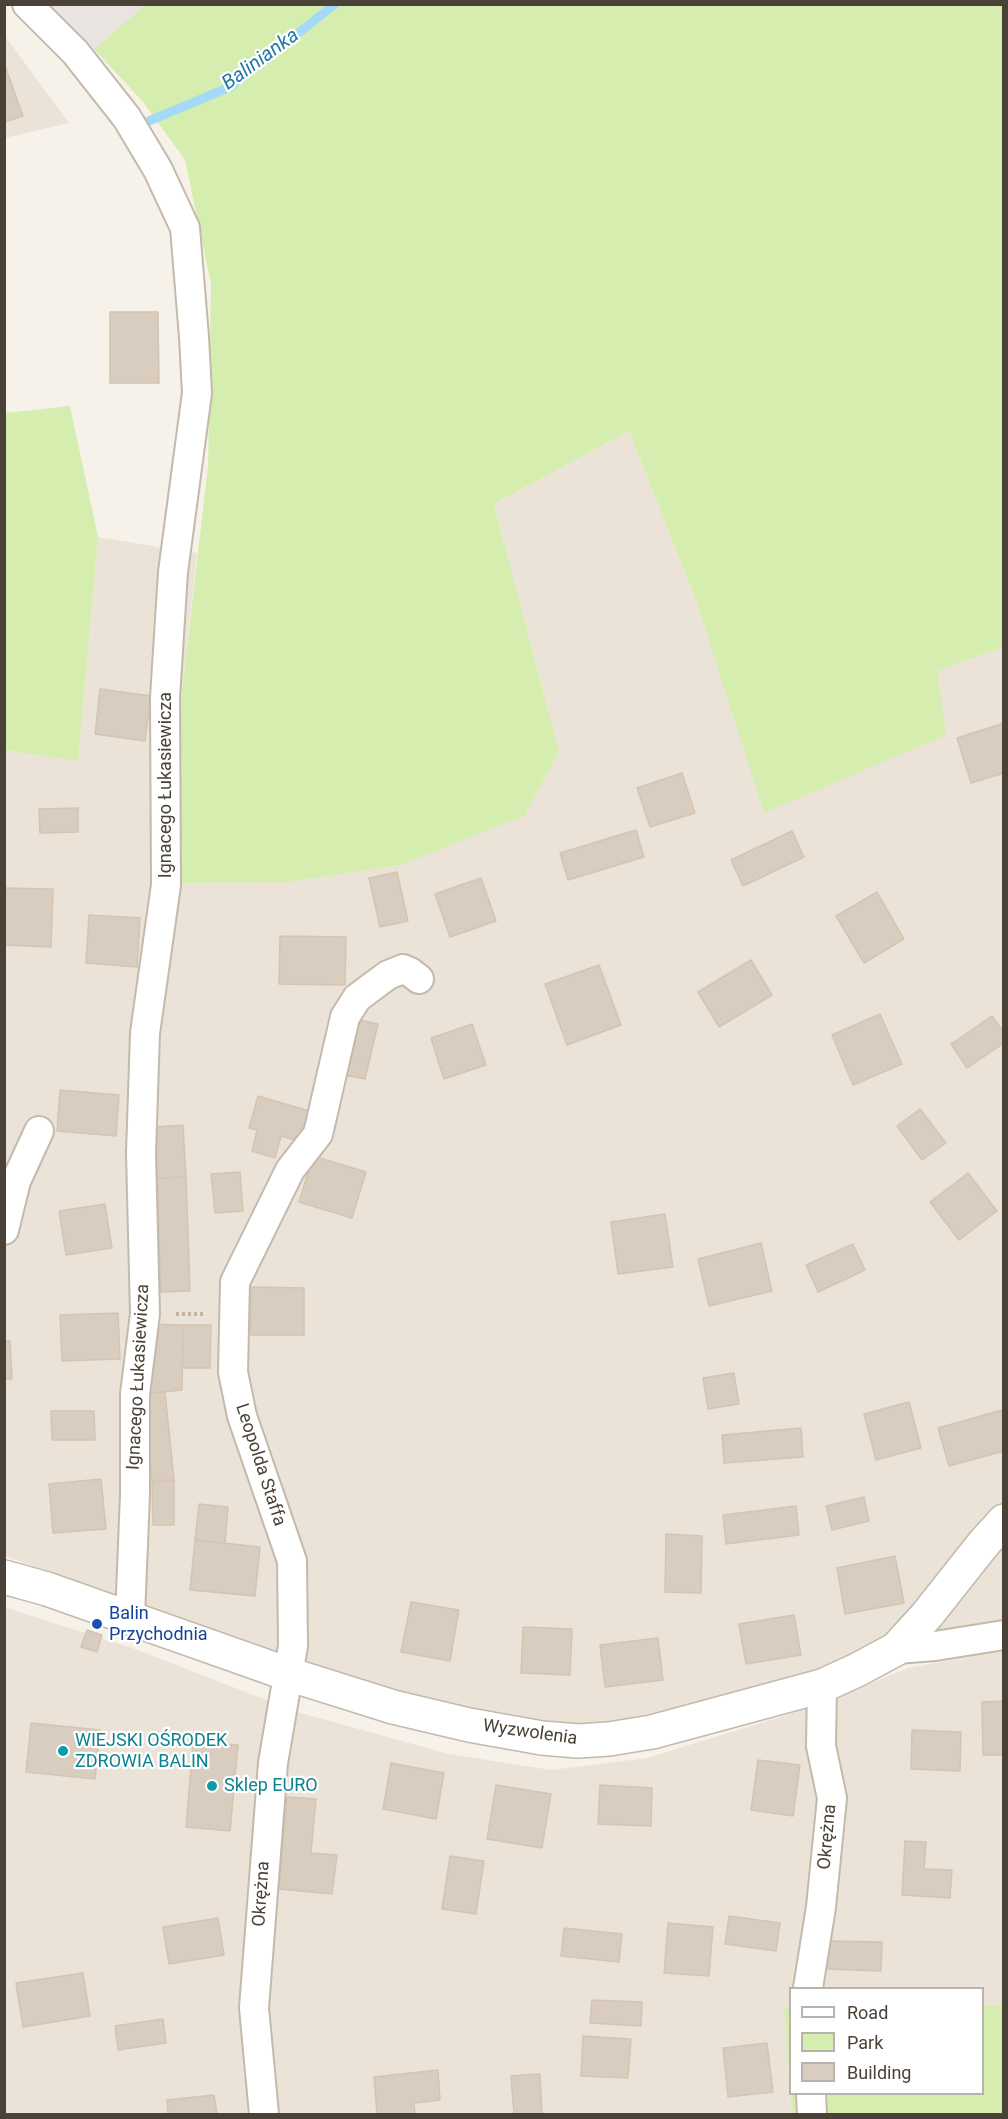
<!DOCTYPE html>
<html>
<head>
<meta charset="utf-8">
<style>
	body { margin:0 }
	#map { position:relative; width:1008px; height:2119px; overflow:hidden; background:#f6f2ea; font-family:Roboto,sans-serif }
	canvas { display:block }
	.frame { position:absolute; inset:0; border:6px solid #4b4237; pointer-events:none }
	.legend { position:absolute; left:789px; top:1987px; width:195px; height:108px; box-sizing:border-box; background:#fff; border:2px solid #b7b3af; margin:0; padding:8px 10px; list-style:none; font-size:18px; color:#4b4237 }
	.legend li { display:flex; align-items:center; gap:12px; height:30px }
	.legend b { width:30px; border:2px solid #b7b3af }
</style>
</head>
<body>
<div id="map">
<canvas width="1008" height="2119"></canvas>
<div class="frame"></div>
<ul class="legend">
<li><b style="height:8px;background:#fff"></b>Road</li>
<li><b style="height:16px;background:#d6edb0"></b>Park</li>
<li><b style="height:16px;background:#d9cdbf"></b>Building</li>
</ul>
</div>
<script>
const ctx = document.querySelector('canvas').getContext('2d');
ctx.lineJoin = 'round';
function fillPath(path, color) {
  ctx.fillStyle = color;
  ctx.fill(path, 'evenodd');
}
function poly(rows) {
  const path = new Path2D();
  for (const r of rows) {
    path.moveTo(r[0], r[1]);
    for (let i = 2; i < r.length; i += 2) path.lineTo(r[i], r[i + 1]);
  }
  return path;
}
function stroke(path, color, width, dash) {
  ctx.strokeStyle = color;
  ctx.lineWidth = width;
  ctx.lineCap = dash ? 'butt' : 'round';
  ctx.setLineDash(dash || []);
  ctx.stroke(path);
}
function write(font, color, halo, rows, align = 'center') {
  ctx.font = font + ' Roboto,sans-serif';
  ctx.lineWidth = 4.5;
  ctx.setLineDash([]);
  ctx.textBaseline = 'middle';
  ctx.strokeStyle = halo;
  ctx.fillStyle = color;
  for (const [text, x, y, turn = 0] of rows) {
    ctx.save();
    ctx.translate(x, y);
    ctx.rotate((+turn || 0) * Math.PI / 180);
    ctx.textAlign = isNaN(turn) ? turn : align;
    if (halo) ctx.strokeText(text, 0, 0);
    ctx.fillText(text, 0, 0);
    ctx.restore();
  }
}
const residential = poly([
	[5,36,69,123,5,138],
	[629,431,697,603,937,671,1003,647,1003,1507,887,1648,639,1732,545,1733,274,1655,5,1556,4,750,78,760,98,537,197,553,181,699,175,796,288,882,400,865,523,816,559,752,494,504],
	[1003,1545,1003,1621,934,1635],
	[4,1607,135,1649,297,1712,449,1754,551,1770,647,1758,816,1706,908,1668,1003,1651,1003,2005,983,2006,982,1988,790,1988,790,2008,784,2008,792,2114,5,2114]
]);
const industrial = poly([
	[51,5,147,5,94,49]
]);
const green = poly([
	[147,4,1003,5,1003,647,937,671,946,735,764,813,697,603,629,431,494,504,559,752,524,816,401,865,288,882,175,883,175,796,181,699,208,466,211,284,185,160,143,102,94,49],
	[70,406,98,537,78,761,4,750,5,413],
	[1003,2005,1003,2114,792,2114,784,2008,790,2008,790,2094,982,2094,983,2006]
]);
const stream = poly([
	[149,121,230,87,335,4]
]);
const building = poly([
	[4,63,23,116,4,122,4,63],
	[110,312,158,312,159,383,110,383,110,312],
	[100,689,151,696,145,741,95,734,100,689],
	[1004,723,1004,773,971,783,957,738,1004,723],
	[682,773,695,813,650,827,637,788,682,773],
	[78,808,78,832,40,833,39,809,78,808],
	[636,830,644,857,568,880,560,853,636,830],
	[792,831,804,857,743,886,731,860,792,831],
	[397,872,408,921,380,927,369,878,397,872],
	[481,878,496,921,450,937,435,894,481,878],
	[4,888,53,889,51,947,4,945,4,888],
	[877,892,904,939,864,963,836,916,877,892],
	[89,915,140,918,137,967,86,963,89,915],
	[280,936,346,937,345,985,279,984,280,936],
	[751,960,772,995,719,1027,698,992,751,960],
	[599,965,621,1025,567,1045,545,984,599,965],
	[880,1014,902,1064,853,1085,832,1035,880,1014],
	[992,1016,1004,1033,1004,1043,967,1068,951,1044,992,1016],
	[351,1018,378,1024,365,1079,339,1074,351,1018],
	[472,1024,486,1065,444,1079,431,1038,472,1024],
	[60,1090,119,1095,116,1136,57,1131,60,1090],
	[258,1096,309,1111,301,1142,281,1136,275,1158,252,1151,257,1130,249,1128,258,1096],
	[920,1109,946,1143,922,1160,897,1126,920,1109],
	[183,1125,186,1177,157,1178,155,1127,183,1125],
	[313,1156,366,1172,352,1218,299,1202,313,1156],
	[240,1172,243,1211,215,1213,211,1174,240,1172],
	[968,1173,997,1211,959,1240,930,1202,968,1173],
	[186,1177,190,1291,161,1292,157,1178,186,1177],
	[105,1204,112,1248,66,1255,59,1211,105,1204],
	[665,1214,673,1267,618,1274,611,1222,665,1214],
	[761,1243,772,1291,709,1306,698,1259,761,1243],
	[853,1244,865,1270,818,1292,806,1265,853,1244],
	[251,1287,304,1288,304,1335,251,1335,251,1287],
	[118,1313,120,1359,62,1361,60,1315,118,1313],
	[145,1324,183,1325,182,1390,144,1394,145,1324],
	[183,1325,211,1325,210,1368,182,1368,183,1325],
	[4,1341,10,1341,12,1379,4,1379,4,1341],
	[734,1373,739,1404,708,1409,703,1378,734,1373],
	[165,1392,174,1480,152,1482,144,1394,165,1392],
	[909,1402,921,1448,876,1460,864,1414,909,1402],
	[1002,1410,1004,1417,1004,1451,949,1466,938,1428,1002,1410],
	[51,1411,94,1411,95,1440,52,1440,51,1411],
	[801,1428,803,1457,724,1463,722,1435,801,1428],
	[101,1479,106,1529,53,1533,49,1484,101,1479],
	[174,1480,174,1525,153,1525,152,1482,174,1480],
	[864,1497,869,1521,832,1530,826,1506,864,1497],
	[199,1504,228,1507,225,1543,195,1540,199,1504],
	[796,1506,799,1535,726,1544,723,1515,796,1506],
	[666,1534,702,1536,701,1593,665,1592,666,1534],
	[195,1540,260,1547,255,1596,190,1590,195,1540],
	[895,1556,904,1603,845,1614,837,1568,895,1556],
	[411,1602,459,1610,450,1661,401,1652,411,1602],
	[794,1615,801,1655,746,1664,739,1624,794,1615],
	[523,1627,572,1629,570,1675,521,1673,523,1627],
	[87,1630,102,1635,97,1652,81,1647,87,1630],
	[658,1638,663,1680,605,1687,600,1645,658,1638],
	[1004,1701,1004,1755,983,1755,982,1702,1004,1701],
	[31,1723,100,1730,95,1779,26,1772,31,1723],
	[912,1730,961,1732,960,1771,911,1769,912,1730],
	[193,1742,238,1745,230,1831,186,1827,193,1742],
	[758,1760,800,1765,793,1816,751,1810,758,1760],
	[391,1763,444,1773,436,1819,383,1809,391,1763],
	[496,1785,551,1794,542,1848,487,1839,496,1785],
	[600,1785,652,1788,651,1826,598,1824,600,1785],
	[287,1797,316,1799,311,1853,337,1855,332,1894,279,1889,287,1797],
	[905,1841,926,1842,924,1869,952,1870,950,1898,902,1895,905,1841],
	[450,1856,484,1861,476,1914,442,1909,450,1856],
	[729,1916,780,1923,776,1951,725,1944,729,1916],
	[218,1918,224,1955,169,1964,163,1927,218,1918],
	[668,1923,713,1927,709,1976,664,1973,668,1923],
	[564,1928,622,1934,619,1962,561,1956,564,1928],
	[827,1941,882,1942,881,1971,827,1969,827,1941],
	[83,1973,90,2016,23,2027,16,1983,83,1973],
	[592,2000,642,2002,641,2026,590,2023,592,2000],
	[163,2019,166,2043,118,2050,115,2026,163,2019],
	[583,2036,631,2039,628,2078,581,2076,583,2036],
	[767,2043,773,2092,728,2097,723,2048,767,2043],
	[438,2070,440,2100,414,2103,415,2114,377,2114,374,2077,438,2070],
	[540,2074,542,2114,514,2114,511,2076,540,2074],
	[214,2095,217,2114,168,2114,167,2100,214,2095]
]);
const path = poly([
	[176,1314,205,1314]
]);
const minor = poly([
	[27,4,75,52,127,118,158,170,185,228,194,337,197,393,173,572,165,698,166,885,145,1033,141,1153,145,1314,135,1394,135,1494,130,1618],
	[4,1230,16,1181,39,1131],
	[896,1649,935,1646,1004,1635],
	[808,1988,821,1907,832,1798,821,1746,822,1686],
	[811,2094,812,2114],
	[264,2114,254,2008,273,1763,293,1646,292,1561,242,1416,233,1372,235,1282,290,1170,318,1134,345,1017,357,998,388,975,403,969,410,972,419,979]
]);
const tertiary = poly([
	[4,1577,47,1589,288,1674,393,1707,469,1725,542,1738,578,1741,609,1739,652,1732,822,1686,857,1670,896,1649,927,1615,984,1543,1004,1521]
]);
const markers = [
	[97,1624,6,"#1a4fb4"],
	[63,1751,6,"#0f9aa8"],
	[212,1786,6,"#0f9aa8"]
];
const streetNames = [
	["Ignacego Łukasiewicza",166,785,-90],
	["Ignacego Łukasiewicza",139,1377,-87],
	["Leopolda Staffa",260,1465,72],
	["Wyzwolenia",530,1733,8],
	["Okrężna",828,1837,-85],
	["Okrężna",262,1894,-86]
];
const transitNames = [
	["Balin",109,1614],
	["Przychodnia",109,1635]
];
const cultureNames = [
	["WIEJSKI OŚRODEK",75,1741],
	["ZDROWIA BALIN",75,1762],
	["Sklep EURO",224,1786]
];
const waterNames = [
	["Balinianka",261,60,-36]
];
fillPath(residential, '#ebe3d8');
fillPath(industrial, '#e9e4df');
fillPath(green, '#d6edb0');
stroke(stream, '#a3dbf7', 9);
fillPath(building, '#d9cdbf');
stroke(building, '#d5c4b1', 1.5);
stroke(minor, '#c3b9ac', 32);
stroke(tertiary, '#c3b9ac', 36);
stroke(path, '#c6b49c', 4, [3, 3]);
stroke(minor, '#fff', 28);
stroke(tertiary, '#fff', 33);
for (const [x, y, r, color] of markers) {
  const dot = new Path2D();
  dot.arc(x, y, r, 0, 2 * Math.PI);
  ctx.fillStyle = color;
  ctx.fill(dot);
  stroke(dot, '#fff', 2);
}
write('18px', '#4b4237', '#fff', streetNames);
write('18px', '#164399', '#fff', transitNames, 'left');
write('18px', '#0d838f', '#fff', cultureNames, 'left');
write('italic 20px', '#227aa7', '#fff', waterNames);
</script>
</body>
</html>
